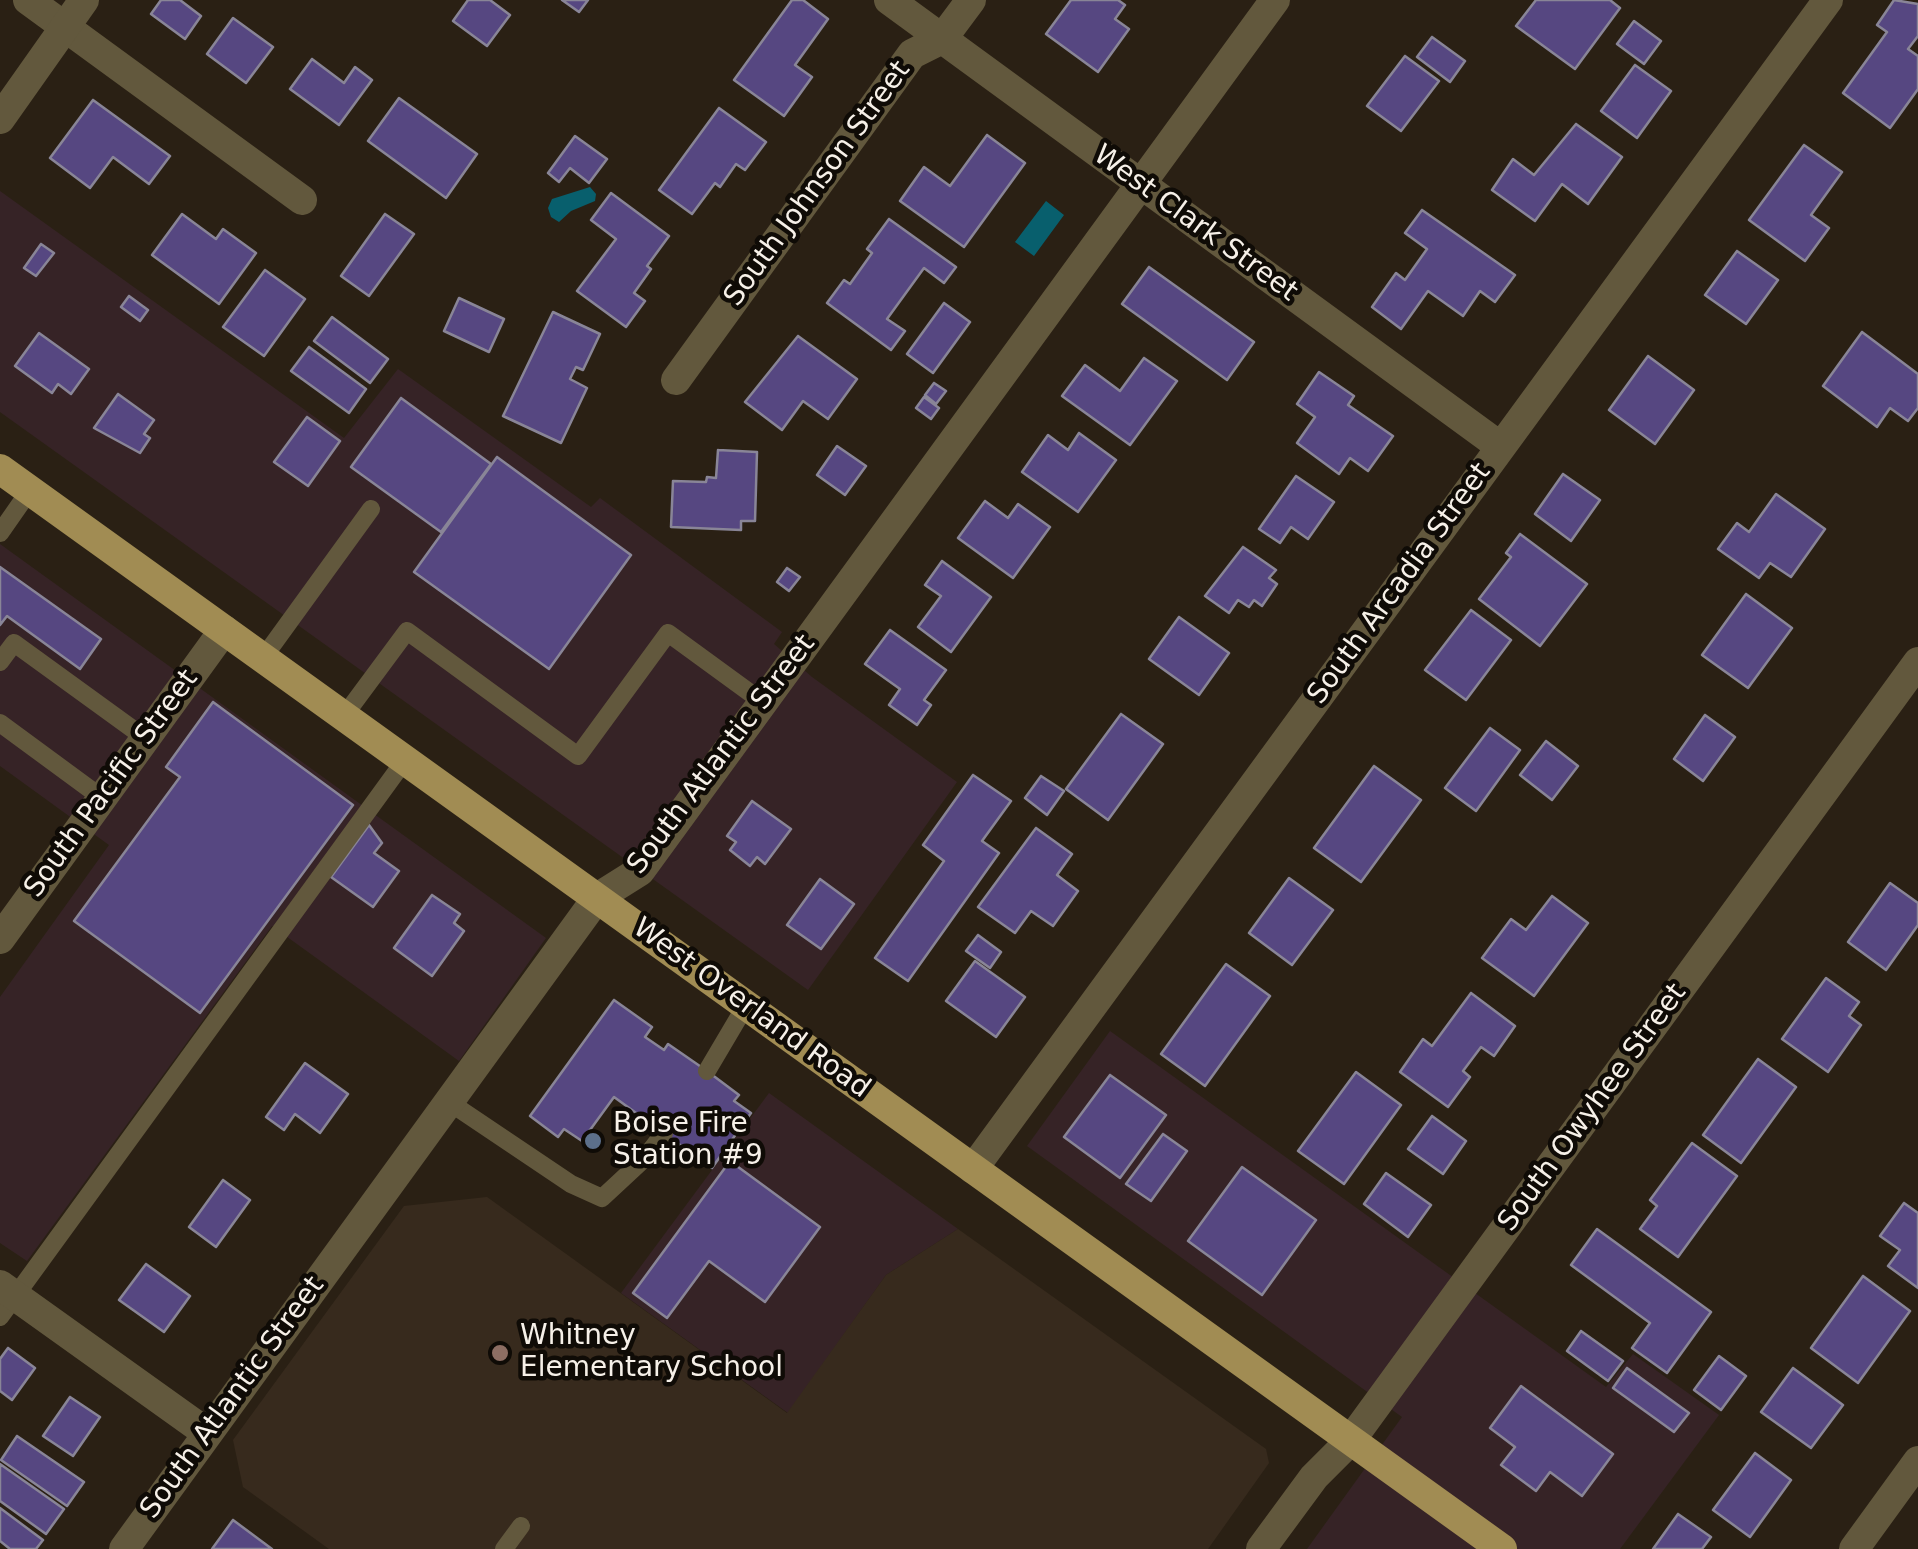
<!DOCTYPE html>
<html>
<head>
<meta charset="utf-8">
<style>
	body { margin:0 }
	canvas { display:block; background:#2a2014 }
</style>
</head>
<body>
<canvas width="1918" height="1549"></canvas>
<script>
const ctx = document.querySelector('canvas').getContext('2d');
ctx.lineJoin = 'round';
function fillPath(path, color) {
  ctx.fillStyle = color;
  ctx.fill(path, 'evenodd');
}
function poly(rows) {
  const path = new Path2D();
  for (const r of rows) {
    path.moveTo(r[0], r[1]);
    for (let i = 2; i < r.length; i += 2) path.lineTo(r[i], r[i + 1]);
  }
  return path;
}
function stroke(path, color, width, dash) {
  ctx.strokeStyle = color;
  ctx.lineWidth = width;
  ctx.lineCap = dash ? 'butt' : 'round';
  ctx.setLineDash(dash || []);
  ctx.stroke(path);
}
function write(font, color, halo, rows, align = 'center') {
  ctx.font = font + ' "DejaVu Sans",sans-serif';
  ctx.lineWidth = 9;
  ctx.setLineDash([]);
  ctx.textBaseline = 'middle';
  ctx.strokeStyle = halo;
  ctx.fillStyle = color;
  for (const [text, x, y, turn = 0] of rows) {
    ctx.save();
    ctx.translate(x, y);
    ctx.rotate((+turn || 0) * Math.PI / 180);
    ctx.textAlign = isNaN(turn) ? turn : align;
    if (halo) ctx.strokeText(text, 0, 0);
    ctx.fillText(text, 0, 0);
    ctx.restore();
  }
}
const commercial = poly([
	[0,191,344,438,398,369,591,507,600,498,782,632,774,644,812,677,957,782,808,990,0,412],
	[0,544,546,938,459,1061,272,926,27,1261,0,1243,0,997,109,845,0,766],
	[1110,1031,1606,1387,1633,1354,1719,1415,1620,1549,1307,1549,1402,1417,1027,1146],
	[769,1093,958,1229,886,1275,788,1413,621,1293]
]);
const education = poly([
	[487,1197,787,1413,886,1275,958,1229,1266,1449,1269,1463,1208,1549,329,1549,243,1487,233,1440,404,1206]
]);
const water = poly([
	[590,187,596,194,595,201,571,211,559,222,551,217,548,208,552,199],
	[1046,201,1064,215,1034,256,1015,242]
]);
const building = poly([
	[161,0,180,0,201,16,185,39,151,14,161,0],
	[468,0,490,0,510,15,487,46,453,21,468,0],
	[562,0,588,0,579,12,562,0],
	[792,0,803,0,828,19,795,65,812,77,784,116,734,80,792,0],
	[1071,0,1118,0,1125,5,1115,19,1129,29,1098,72,1046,34,1071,0],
	[1536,0,1610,0,1620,8,1575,69,1516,26,1536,0],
	[1894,0,1918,4,1918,36,1908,49,1918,56,1918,89,1890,128,1843,93,1887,32,1877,25,1894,0],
	[233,18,273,47,246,83,207,54,233,18],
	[1634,21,1661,41,1644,64,1617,44,1634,21],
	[1432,37,1465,61,1450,82,1417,57,1432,37],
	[1405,56,1439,81,1401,131,1367,106,1405,56],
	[312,59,344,83,355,67,372,80,339,125,290,89,312,59],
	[1635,65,1671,91,1637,138,1601,111,1635,65],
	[399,98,477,154,446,198,368,141,399,98],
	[93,100,170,156,149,184,113,157,90,188,50,158,93,100],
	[719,108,766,142,745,170,736,164,720,187,715,183,692,214,659,190,719,108],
	[1576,124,1622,157,1588,204,1562,184,1535,221,1492,190,1513,159,1534,175,1576,124],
	[987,135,1025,163,964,247,900,201,924,167,950,186,987,135],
	[575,136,607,159,589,183,570,168,559,182,548,173,575,136],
	[1804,145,1842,172,1811,215,1829,228,1805,261,1749,220,1804,145],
	[611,193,669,236,647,266,651,269,634,293,645,301,626,327,577,291,616,239,591,220,611,193],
	[1422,210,1515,275,1495,302,1480,291,1463,316,1428,291,1401,329,1372,307,1396,273,1405,280,1427,249,1405,233,1422,210],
	[182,214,216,239,223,229,256,253,219,304,152,255,182,214],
	[385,214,414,234,369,296,341,276,385,214],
	[889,219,956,267,944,283,924,268,887,319,905,331,891,350,827,303,844,280,850,284,872,253,867,249,889,219],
	[41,244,54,253,36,276,24,268,41,244],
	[1737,251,1778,280,1746,324,1705,295,1737,251],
	[1149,267,1254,342,1227,380,1122,304,1149,267],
	[265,270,305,299,264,356,223,327,265,270],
	[129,296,148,310,140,321,121,307,129,296],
	[459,298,504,319,489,352,444,331,459,298],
	[944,303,970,322,933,373,907,354,944,303],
	[553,312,600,334,583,370,576,367,570,379,587,388,561,443,503,416,553,312],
	[332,317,388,359,370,383,314,341,332,317],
	[1862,332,1918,374,1918,408,1908,421,1890,408,1877,427,1823,386,1862,332],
	[39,333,89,369,71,394,58,384,52,393,15,366,39,333],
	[798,336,857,379,828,419,803,401,782,430,745,402,798,336],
	[309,347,366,389,349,413,291,371,309,347],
	[1648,356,1694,390,1655,444,1609,410,1648,356],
	[1144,358,1177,381,1130,445,1062,396,1085,365,1120,391,1144,358],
	[1319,372,1354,396,1348,405,1393,436,1368,471,1350,458,1339,474,1297,443,1315,417,1297,404,1319,372],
	[934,383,946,391,936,404,925,395,934,383],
	[118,394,154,420,144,434,150,438,140,453,94,428,118,394],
	[924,397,939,408,931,419,916,408,924,397],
	[401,398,491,464,441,532,351,467,401,398],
	[307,417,340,441,308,486,274,462,307,417],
	[1079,433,1116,460,1078,512,1022,472,1048,435,1068,450,1079,433],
	[837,446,866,466,845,495,817,475,837,446],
	[718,450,757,452,755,521,741,521,741,530,671,527,673,481,706,482,707,477,716,478,718,450],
	[497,457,631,555,549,669,414,572,497,457],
	[1563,474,1600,500,1571,541,1535,514,1563,474],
	[1296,476,1334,502,1308,539,1291,527,1280,543,1259,529,1296,476],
	[1776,494,1825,529,1791,577,1770,563,1759,578,1718,549,1737,523,1749,532,1776,494],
	[985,501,1008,518,1018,504,1050,527,1013,578,958,538,985,501],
	[1520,534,1587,584,1540,646,1479,599,1511,557,1506,553,1520,534],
	[1243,547,1276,570,1269,578,1277,584,1262,606,1254,600,1249,607,1238,600,1229,613,1205,596,1243,547],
	[942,561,991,597,951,652,918,627,941,596,925,585,942,561],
	[0,567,101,639,80,669,7,616,0,625,0,567],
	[787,568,800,577,789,591,777,582,787,568],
	[1746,594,1792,628,1748,688,1702,655,1746,594],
	[1471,610,1511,640,1466,700,1425,670,1471,610],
	[1179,617,1229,653,1199,695,1149,659,1179,617],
	[890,630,946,670,924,700,931,705,917,725,889,705,900,689,865,664,890,630],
	[213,702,353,805,200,1013,74,921,180,777,166,767,213,702],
	[1121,714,1163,744,1108,820,1066,789,1121,714],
	[1705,715,1735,737,1703,781,1674,759,1705,715],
	[1490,728,1520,750,1476,811,1445,788,1490,728],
	[1546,741,1578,766,1552,800,1520,775,1546,741],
	[1374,766,1421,800,1361,882,1314,848,1374,766],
	[973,775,1011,801,982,841,999,853,908,981,875,958,944,861,923,845,973,775],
	[1041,776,1064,791,1047,815,1025,798,1041,776],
	[752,801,791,829,765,864,757,857,750,866,730,850,736,842,727,836,752,801],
	[369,825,382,843,374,853,399,871,373,907,331,877,369,825],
	[1036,828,1072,854,1057,875,1078,891,1053,926,1031,911,1015,933,978,907,1036,828],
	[1289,878,1333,910,1292,965,1249,933,1289,878],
	[820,879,854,904,821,949,787,925,820,879],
	[1890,883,1918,903,1918,925,1886,970,1848,942,1890,883],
	[432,895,460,914,454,923,464,931,432,976,394,948,432,895],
	[1552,896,1588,923,1534,996,1482,958,1511,919,1526,930,1552,896],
	[978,935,1001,952,990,968,966,951,978,935],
	[975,961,1025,997,996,1037,946,1001,975,961],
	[1226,964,1270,996,1205,1086,1161,1054,1226,964],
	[1826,978,1859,1002,1849,1016,1861,1025,1828,1072,1782,1039,1826,978],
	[1471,993,1515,1026,1494,1056,1481,1047,1463,1071,1470,1077,1448,1107,1400,1072,1423,1039,1432,1046,1471,993],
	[614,1000,652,1027,645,1037,664,1050,668,1044,707,1071,739,1095,734,1101,751,1113,712,1168,614,1097,582,1141,564,1129,558,1137,530,1116,614,1000],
	[1758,1059,1796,1087,1741,1163,1703,1135,1758,1059],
	[305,1063,348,1094,320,1133,295,1114,284,1130,266,1117,305,1063],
	[1356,1072,1401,1105,1344,1184,1298,1151,1356,1072],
	[1110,1075,1166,1115,1120,1178,1064,1137,1110,1075],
	[1432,1116,1466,1141,1443,1174,1408,1149,1432,1116],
	[1163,1134,1187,1151,1151,1201,1126,1184,1163,1134],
	[1692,1143,1737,1176,1678,1257,1640,1229,1657,1206,1650,1200,1692,1143],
	[730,1161,820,1227,765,1302,709,1261,667,1318,633,1293,730,1161],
	[1242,1167,1316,1220,1262,1295,1188,1241,1242,1167],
	[1386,1173,1431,1205,1408,1237,1364,1204,1386,1173],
	[223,1180,250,1200,216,1247,189,1227,223,1180],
	[1904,1203,1918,1213,1918,1288,1888,1266,1900,1250,1880,1236,1904,1203],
	[1597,1229,1711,1312,1667,1373,1632,1348,1650,1323,1571,1265,1597,1229],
	[146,1264,190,1296,164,1332,119,1300,146,1264],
	[1863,1276,1910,1311,1858,1383,1811,1348,1863,1276],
	[1581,1331,1623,1361,1608,1381,1567,1351,1581,1331],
	[8,1348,35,1368,12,1400,0,1391,0,1359,8,1348],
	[1719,1356,1746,1376,1721,1410,1694,1390,1719,1356],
	[1627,1368,1689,1413,1674,1432,1613,1388,1627,1368],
	[1793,1368,1843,1405,1811,1448,1761,1412,1793,1368],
	[1521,1386,1613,1454,1582,1496,1550,1472,1536,1491,1501,1465,1515,1447,1490,1428,1521,1386],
	[70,1397,100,1417,73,1456,43,1436,70,1397],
	[17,1436,84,1482,67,1506,1,1460,17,1436],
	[1755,1453,1791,1480,1750,1537,1713,1510,1755,1453],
	[0,1464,64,1509,46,1534,0,1501,0,1464],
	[0,1508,43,1540,36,1549,10,1549,0,1541,0,1508],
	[1678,1514,1711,1537,1702,1549,1653,1549,1678,1514],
	[233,1520,272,1549,212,1549,233,1520]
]);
const service = poly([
	[0,533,30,490],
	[263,658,371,509],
	[0,662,14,643,145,738],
	[344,716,407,631,578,756,668,633,764,703],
	[0,723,102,798],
	[707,1071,746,1005],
	[449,1102,571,1184,602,1198,644,1159,664,1133],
	[0,1317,405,760],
	[504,1549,521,1526]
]);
const minor = poly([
	[28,0,302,200],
	[889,0,1501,447],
	[676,380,912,54,942,39,971,0],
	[0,939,224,630],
	[973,1169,1828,0],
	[0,1285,207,1433],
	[124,1549,597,898,640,871,1275,0],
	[1854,1549,1918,1461]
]);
const tertiary = poly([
	[0,119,84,0],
	[1261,1549,1314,1477,1351,1440,1918,662]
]);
const primary = poly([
	[0,469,1502,1549]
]);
const markers = [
	[593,1141,10,"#5c6f8a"],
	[500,1353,10,"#8d6e63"]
];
const streetNames = [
	["South Johnson Street",818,184,-54],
	["West Clark Street",1195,224,36],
	["South Arcadia Street",1400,584,-54],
	["South Atlantic Street",722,755,-53],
	["South Pacific Street",112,784,-54],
	["West Overland Road",751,1009,36],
	["South Owyhee Street",1593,1108,-54],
	["South Atlantic Street",233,1398,-54]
];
const poiNames = [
	["Boise Fire",613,1125],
	["Station #9",613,1157],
	["Whitney",520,1337],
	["Elementary School",520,1369]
];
fillPath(commercial, '#362326');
fillPath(education, '#372a1d');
fillPath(water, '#085f6d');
fillPath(building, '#564781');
stroke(building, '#898597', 2.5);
stroke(service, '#62583d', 18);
stroke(minor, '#62583d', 30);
stroke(tertiary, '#62583d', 30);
stroke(primary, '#a18c53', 30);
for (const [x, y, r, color] of markers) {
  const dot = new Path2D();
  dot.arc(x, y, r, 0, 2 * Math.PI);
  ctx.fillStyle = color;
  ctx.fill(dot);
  stroke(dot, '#0f0b06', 4);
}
write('28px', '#f6f0e8', '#0f0b06', streetNames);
write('28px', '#f6f0e8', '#0f0b06', poiNames, 'left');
</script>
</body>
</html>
